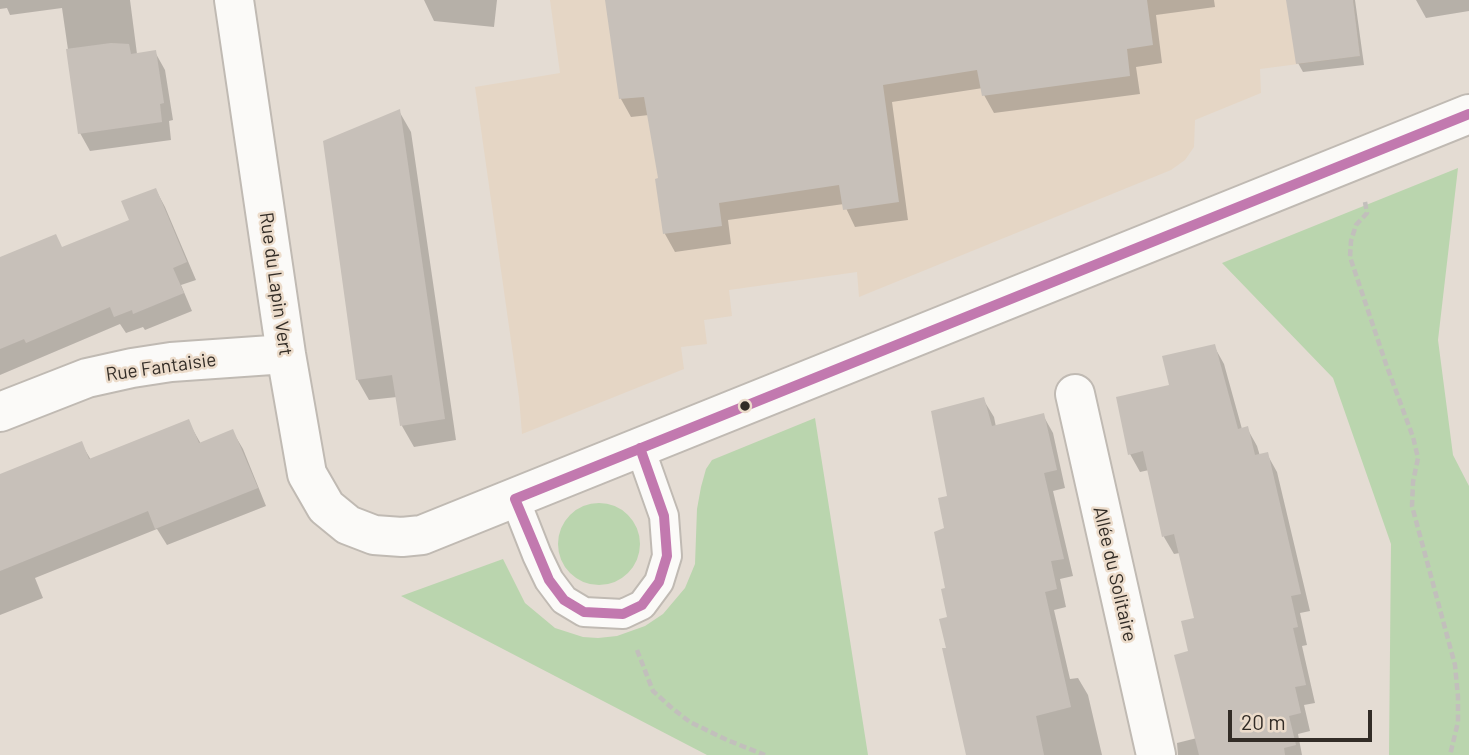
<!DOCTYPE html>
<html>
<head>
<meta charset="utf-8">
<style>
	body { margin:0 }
	#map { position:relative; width:1469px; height:755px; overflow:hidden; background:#e4dcd3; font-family:Barlow,sans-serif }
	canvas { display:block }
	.scale { position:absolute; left:1228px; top:710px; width:144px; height:32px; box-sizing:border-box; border:4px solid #322c26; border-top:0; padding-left:9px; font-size:21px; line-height:24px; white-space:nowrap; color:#322c26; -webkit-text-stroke:5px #ecdccb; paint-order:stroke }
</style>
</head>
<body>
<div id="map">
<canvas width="1469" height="755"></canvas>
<div class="scale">20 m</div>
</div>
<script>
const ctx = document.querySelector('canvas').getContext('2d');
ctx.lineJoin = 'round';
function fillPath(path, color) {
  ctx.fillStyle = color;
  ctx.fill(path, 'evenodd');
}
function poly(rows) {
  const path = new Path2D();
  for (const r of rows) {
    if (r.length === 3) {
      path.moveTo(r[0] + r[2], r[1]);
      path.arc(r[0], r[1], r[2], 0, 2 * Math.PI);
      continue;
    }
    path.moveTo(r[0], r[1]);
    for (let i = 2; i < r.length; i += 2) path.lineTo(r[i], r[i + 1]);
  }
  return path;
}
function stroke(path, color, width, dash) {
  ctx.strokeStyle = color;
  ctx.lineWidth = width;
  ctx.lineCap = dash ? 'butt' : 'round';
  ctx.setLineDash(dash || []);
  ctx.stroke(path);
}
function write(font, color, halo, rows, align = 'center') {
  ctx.font = font + ' Barlow,sans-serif';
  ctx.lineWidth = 5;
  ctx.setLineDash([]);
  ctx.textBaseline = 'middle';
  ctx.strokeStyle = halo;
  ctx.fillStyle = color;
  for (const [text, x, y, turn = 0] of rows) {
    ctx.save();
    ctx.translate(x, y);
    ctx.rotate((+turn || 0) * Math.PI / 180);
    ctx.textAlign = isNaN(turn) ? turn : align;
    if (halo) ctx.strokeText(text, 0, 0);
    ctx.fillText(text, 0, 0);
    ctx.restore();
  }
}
const built = poly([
	[550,0,1353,0,1360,56,1260,69,1261,93,1195,120,1194,147,1185,160,1171,170,859,297,857,272,729,290,732,316,704,320,707,344,681,347,684,369,522,434,519,397,475,87,560,73]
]);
const green = poly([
	[1458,168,1438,340,1453,455,1469,486,1469,755,1389,755,1391,544,1333,378,1222,263],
	[815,418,868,755,707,755,401,596,503,559,525,603,555,628,583,637,598,638,617,636,645,626,663,614,685,588,695,564,697,509,701,487,706,469,712,460],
	[599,544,41]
]);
const shadow = poly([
	[0,0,130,0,137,54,155,52,165,70,173,120,169,121,171,140,90,151,80,133,62,8,10,15,7,8,0,9],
	[424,0,497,0,494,27,434,21],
	[607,0,1214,0,1215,7,1156,15,1162,63,1136,67,1140,94,994,113,984,95,983,88,892,102,908,220,855,227,844,204,728,220,731,244,675,252,665,234,657,180,660,180,649,115,631,117,621,99],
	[1307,0,1355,0,1364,65,1303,72,1298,63],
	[1416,0,1469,0,1469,11,1426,18],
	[399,111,411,132,456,440,414,447,402,426,397,397,369,400,357,379],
	[156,190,165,207,196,280,181,285,192,311,145,330,143,327,126,333,120,324,0,375,0,259,63,249,131,221],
	[1214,346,1224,364,1242,429,1247,428,1257,446,1260,456,1267,454,1277,472,1310,611,1300,613,1307,645,1302,646,1315,703,1304,705,1310,731,1298,734,1302,755,1178,755,1177,743,1197,738,1190,653,1196,619,1180,553,1174,554,1164,537,1149,470,1140,472,1130,454,1171,387],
	[983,399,994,417,996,427,1043,415,1053,433,1065,488,1053,491,1073,576,1060,579,1066,607,1054,610,1070,679,1078,678,1088,695,1102,755,974,755,948,649,946,530,949,497],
	[188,421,201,444,233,432,243,449,266,506,167,545,157,529,35,578,43,598,0,615,0,501,81,443,91,460]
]);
const building = poly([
	[605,0,1147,0,1153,45,1127,49,1130,76,982,96,977,70,883,85,899,202,843,210,839,185,719,203,722,226,663,234,655,179,658,178,644,97,619,99],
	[1286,0,1353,0,1360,56,1296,64],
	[111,43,129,44,131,54,156,50,164,103,160,104,162,122,78,134,66,49],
	[400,109,445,419,400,426,392,375,356,380,323,141],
	[156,188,187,262,173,268,184,293,133,314,132,310,114,317,110,307,26,343,24,339,0,349,0,257,56,234,62,247,129,220,121,201],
	[1215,344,1238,429,1248,426,1255,455,1268,452,1301,594,1291,596,1298,627,1293,628,1306,685,1295,687,1301,713,1289,716,1296,745,1284,748,1285,755,1199,755,1174,655,1188,651,1181,621,1194,618,1174,534,1162,537,1143,451,1128,455,1116,397,1169,385,1162,356],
	[984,397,992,426,1044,413,1057,470,1044,473,1064,559,1051,561,1057,589,1045,592,1071,707,1036,716,1044,755,966,755,942,648,946,648,939,619,947,617,941,589,945,588,934,532,944,528,938,498,947,496,931,411],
	[189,419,199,443,233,429,258,488,155,529,148,511,0,571,0,474,82,441,89,459]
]);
const path = poly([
	[1365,202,1367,213,1356,225,1351,241,1350,257,1386,364,1413,437,1418,458,1413,482,1412,506,1455,665,1458,697,1458,722,1450,755],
	[637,650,653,691,673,709,690,722,727,740,765,755]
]);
const service = poly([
	[515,499,537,555,549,580,564,600,584,612,623,614,642,605,659,582,667,556,664,516,640,448]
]);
const minor = poly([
	[234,0,286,354,307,474,326,507,348,525,374,535,402,537,422,535,1469,114],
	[1075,394,1156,755],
	[0,412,87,378,132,368,171,362,286,354]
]);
const bus1 = poly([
	[515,499,1469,114],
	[515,499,549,580,564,600,584,612,623,614,642,605,659,582,667,556,664,516,640,448]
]);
const markers = [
	[745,406,6,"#322c26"]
];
const streetNames = [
	["Rue du Lapin Vert",276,284,82],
	["Rue Fantaisie",161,367,-8],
	["Allée du Solitaire",1115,574,77]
];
fillPath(built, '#e5d6c5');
fillPath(green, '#bad5ae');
fillPath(shadow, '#0003');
fillPath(building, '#c7c0b9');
stroke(service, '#c0bab3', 32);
stroke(minor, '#c0bab3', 42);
stroke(path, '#c2bfbc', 4.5, [7, 3.5]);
stroke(service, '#fbfaf8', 28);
stroke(minor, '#fbfaf8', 38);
stroke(bus1, '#c279af', 10);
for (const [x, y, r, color] of markers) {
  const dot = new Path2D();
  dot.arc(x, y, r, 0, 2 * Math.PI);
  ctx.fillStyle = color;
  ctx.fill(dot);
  stroke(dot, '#ecdccb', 2.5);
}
write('19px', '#322c26', '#ecdccb', streetNames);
</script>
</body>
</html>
